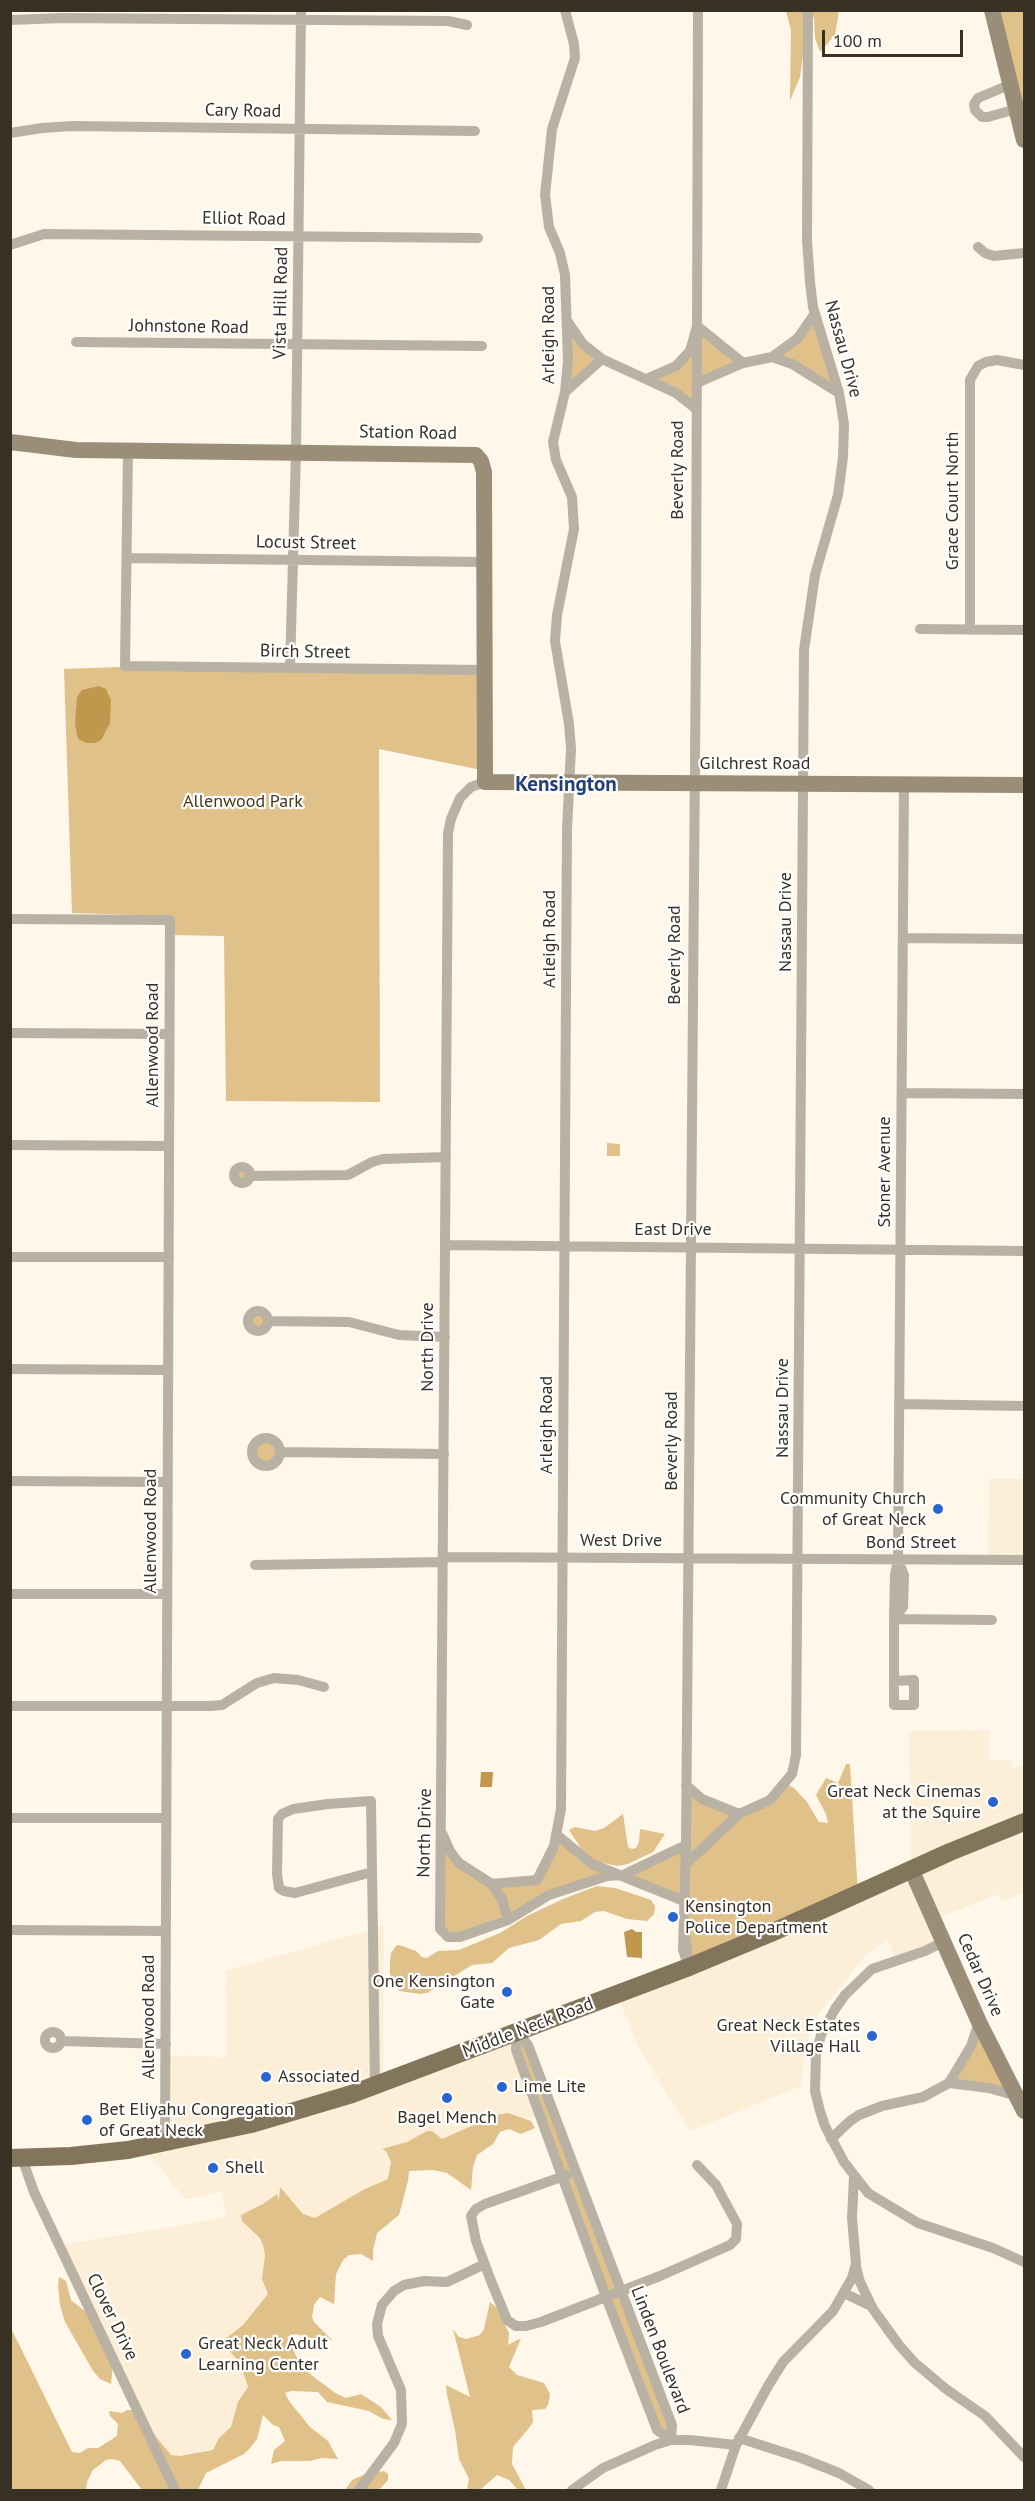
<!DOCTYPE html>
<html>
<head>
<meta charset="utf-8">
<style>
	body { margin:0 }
	#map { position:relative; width:1035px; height:2501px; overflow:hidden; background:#fff7ea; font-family:"PT Sans",sans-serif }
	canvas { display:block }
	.frame { position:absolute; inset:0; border:12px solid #373023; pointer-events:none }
	.scale { position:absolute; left:822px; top:30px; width:141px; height:27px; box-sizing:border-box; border:3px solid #373023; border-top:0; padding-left:8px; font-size:18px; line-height:21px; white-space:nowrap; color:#373023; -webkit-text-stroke:4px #fff; paint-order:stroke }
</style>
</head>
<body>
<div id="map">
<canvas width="1035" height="2501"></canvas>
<div class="frame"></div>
<div class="scale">100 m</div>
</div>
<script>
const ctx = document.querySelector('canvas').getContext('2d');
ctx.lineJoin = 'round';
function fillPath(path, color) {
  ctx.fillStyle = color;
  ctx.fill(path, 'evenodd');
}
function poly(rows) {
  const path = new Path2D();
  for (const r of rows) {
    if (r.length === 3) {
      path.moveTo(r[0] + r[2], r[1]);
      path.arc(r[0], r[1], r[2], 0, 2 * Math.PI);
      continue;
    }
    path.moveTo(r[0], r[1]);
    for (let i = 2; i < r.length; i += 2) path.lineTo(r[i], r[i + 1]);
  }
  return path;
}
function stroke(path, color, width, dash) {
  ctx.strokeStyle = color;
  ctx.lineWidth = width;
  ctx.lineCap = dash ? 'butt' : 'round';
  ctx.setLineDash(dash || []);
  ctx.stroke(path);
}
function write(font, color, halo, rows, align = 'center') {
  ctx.font = font + ' "PT Sans",sans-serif';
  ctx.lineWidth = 4.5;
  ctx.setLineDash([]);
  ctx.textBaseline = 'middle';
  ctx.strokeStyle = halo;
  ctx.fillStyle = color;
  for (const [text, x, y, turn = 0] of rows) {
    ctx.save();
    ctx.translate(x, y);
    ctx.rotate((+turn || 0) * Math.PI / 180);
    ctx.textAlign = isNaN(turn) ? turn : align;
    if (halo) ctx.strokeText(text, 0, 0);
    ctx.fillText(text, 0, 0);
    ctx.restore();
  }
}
const built = poly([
	[989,1479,1024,1479,1024,1560,988,1560],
	[989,1730,989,1760,1012,1760,1011,1769,1024,1764,1024,1892,1002,1902,998,1894,934,1920,943,1942,896,1960,888,1940,865,1956,818,2014,805,2048,801,2086,690,2131,639,2048,617,1994,911,1869,909,1731],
	[384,1926,383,2082,517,2032,539,2116,415,2150,402,2180,283,2238,257,2406,176,2489,59,2245,186,2225,227,2216,221,2192,185,2199,144,2147,166,2143,166,2055,227,2057,226,1971]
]);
const green = poly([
	[786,11,839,11,835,35,820,52,815,38,814,16,804,47,800,77,790,101,791,30],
	[992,11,1024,11,1024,140],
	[815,313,839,393,772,357],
	[568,322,602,359,565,392],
	[697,326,743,363,697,383,695,408,646,379,690,351],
	[118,667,485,670,486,771,379,749,380,1102,226,1101,224,936,171,935,171,916,72,913,64,669],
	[607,1143,620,1144,620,1156,607,1156],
	[241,1175,8],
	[258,1321,10],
	[266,1452,14],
	[846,1764,850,1764,858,1894,689,1967,684,1901,623,1875,536,1902,452,1938,440,1923,441,1832,450,1851,492,1884,537,1880,556,1834,592,1864,623,1875,686,1845,686,1785,739,1814,786,1784,794,1788,807,1802,819,1822,828,1823,826,1814,816,1795,826,1778,838,1783],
	[623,1814,628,1847,632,1849,636,1848,639,1842,640,1829,665,1834,653,1852,628,1864,617,1866,594,1861,584,1853,569,1830,575,1827,595,1831,604,1828],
	[597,1886,615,1888,651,1900,655,1906,654,1914,647,1921,627,1919,604,1911,595,1912,581,1921,561,1924,539,1940,509,1948,492,1963,472,1965,427,1993,419,1994,400,1991,395,1986,390,1974,390,1963,391,1953,396,1946,399,1945,416,1951,422,1957,427,1958,438,1951,459,1950,500,1933,527,1916,563,1899],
	[979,2030,1007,2088,955,2081,961,2073],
	[517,2032,529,2046,672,2425,671,2440,657,2430,516,2050],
	[508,2113,531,2121,535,2128,521,2134,509,2129,500,2132,493,2144,477,2155,473,2167,471,2190,447,2173,433,2170,409,2171,408,2181,399,2215,377,2233,373,2251,373,2261,361,2254,349,2255,343,2260,336,2274,334,2304,320,2297,314,2305,312,2317,314,2322,332,2340,320,2341,296,2334,287,2337,301,2366,315,2378,337,2394,346,2398,361,2394,381,2407,392,2420,383,2419,369,2411,327,2402,318,2392,291,2391,285,2393,289,2401,310,2427,328,2441,338,2459,321,2458,310,2461,281,2461,271,2464,274,2450,285,2441,279,2427,273,2425,263,2415,257,2439,250,2448,244,2454,206,2473,198,2490,142,2490,120,2461,112,2459,106,2460,93,2470,87,2482,86,2490,11,2490,10,2326,72,2452,80,2453,88,2448,98,2448,117,2436,118,2424,110,2416,109,2411,122,2413,127,2410,134,2410,171,2455,180,2456,213,2450,219,2438,231,2427,238,2402,248,2387,240,2363,225,2346,225,2339,243,2325,268,2294,262,2279,265,2255,263,2245,260,2238,242,2221,241,2215,263,2204,277,2194,279,2200,280,2187,303,2214,315,2218,363,2190,388,2179,391,2162,386,2151,382,2149,407,2142,427,2131,432,2131,442,2139,496,2115],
	[59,2277,66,2281,71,2300,86,2312,113,2365,111,2384,100,2379,93,2371,65,2322,60,2305,58,2286],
	[490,2302,496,2307,509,2333,508,2345,521,2338,509,2367,517,2375,544,2383,550,2394,548,2405,545,2409,532,2410,533,2422,529,2428,513,2447,512,2464,526,2490,518,2490,509,2480,497,2475,480,2490,467,2490,469,2479,459,2459,455,2430,447,2395,446,2385,470,2397,453,2329,459,2337,466,2339,480,2335,484,2329],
	[384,2471,388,2474,388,2480,379,2490,345,2490,352,2480,363,2475]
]);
const water = poly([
	[99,686,106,689,111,700,110,723,101,740,95,743,87,743,78,739,77,735,75,724,77,697,82,690],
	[481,1772,493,1772,492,1787,480,1787],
	[632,1929,636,1932,642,1932,642,1958,627,1957,624,1932]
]);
const street = poly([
	[10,20,62,18,448,21,467,25],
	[1009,85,978,98,974,104,975,110,982,117,988,117,1016,109],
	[10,133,42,128,72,126,475,131],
	[10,245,44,234,478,238],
	[978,247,985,253,994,256,1024,253],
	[568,322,583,344,602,359],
	[76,342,482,346],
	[772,357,798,338,815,313],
	[646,379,676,366,690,351,697,326,743,363],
	[697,383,743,363,772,357,792,364,839,393],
	[565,392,602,359,676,393,695,408],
	[128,450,125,666,485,670],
	[127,558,484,562],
	[920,629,1024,630],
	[970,630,970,380,978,366,986,362,997,360,1024,365],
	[290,668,296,452,301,10],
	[485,782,471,787,460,798,451,819,448,833,440,1929,448,1937,460,1937,508,1920,549,1895,607,1876,623,1875,686,1845],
	[10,919,170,920,165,2143],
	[903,938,1024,939],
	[10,1033,169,1034],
	[902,1093,1024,1094],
	[10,1145,169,1146],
	[242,1175,8],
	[249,1176,348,1175,372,1162,383,1159,446,1157],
	[445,1245,1024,1251],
	[10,1257,169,1257],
	[258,1321,10],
	[268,1321,349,1322,399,1335,445,1337],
	[10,1369,168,1370],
	[899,1404,1024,1406],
	[266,1452,14],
	[280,1452,444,1454],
	[10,1481,168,1482],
	[443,1557,1024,1560],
	[898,1560,904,1575,903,1607,894,1619,895,1575,898,1560,904,784],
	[255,1565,443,1562],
	[10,1594,167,1594],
	[894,1681,914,1680,914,1705,894,1705,894,1619,992,1620],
	[10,1706,210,1706,222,1705,257,1683,274,1678,298,1680,324,1687],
	[686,1785,702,1799,739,1814],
	[10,1818,166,1818],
	[556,1834,592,1864,684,1901],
	[443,1835,450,1851,459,1863,492,1884,502,1899,508,1920],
	[685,1865,739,1814,770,1800,792,1774,796,1755,804,650,815,575,838,495,843,457,844,424,839,393,813,307,810,282,807,240,808,10],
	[372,1872,295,1893,284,1891,279,1888,277,1874,278,1819,282,1814,293,1809,328,1804,371,1801,372,1872,373,1934,374,2015,375,2085],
	[492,1884,537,1880,554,1846,561,1809,567,829,571,749,569,724,555,641,557,615,574,529,572,497,556,460,553,442,565,392,568,361,565,275,560,253,549,227,545,195,552,129,575,58,574,44,565,10],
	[684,1925,689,1967,683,1950,686,1845,696,638,698,10],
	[10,1930,166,1931],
	[943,1942,925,1951,872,1969,845,1995,835,2009,821,2035,816,2054,815,2091,820,2111,825,2126,844,2162,868,2193,918,2223,993,2248,1024,2262],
	[53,2040,8],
	[517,2032,528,2045,672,2425,671,2440,657,2430,606,2297,516,2050,517,2032],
	[62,2041,166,2044],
	[949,2083,989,2088,1017,2096],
	[831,2139,850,2121,859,2115,882,2106,923,2097,949,2083,971,2046,979,2022],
	[22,2158,34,2192,175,2490],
	[567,2175,485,2204,476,2209,471,2216,476,2241,491,2281,507,2320,516,2326,526,2326,541,2322,660,2276,730,2245,736,2239,737,2224,716,2185,697,2165],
	[856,2267,860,2282,873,2309,899,2345,915,2363,946,2389,985,2416,1024,2457],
	[844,2293,871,2306],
	[739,2438,801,2458,839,2473,869,2490],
	[359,2490,394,2443,402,2424,401,2390,378,2336,377,2324,382,2305,394,2291,404,2285,424,2281,447,2282,485,2264],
	[572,2490,603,2468,655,2445,671,2440,690,2440,736,2445],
	[721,2490,736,2445,768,2386,783,2362,833,2311,852,2278,856,2264,852,2218,854,2177]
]);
const secondary = poly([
	[992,10,1024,140],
	[10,442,76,450,476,455,481,461,484,472,485,782,1024,785],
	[911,1869,979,2022,1024,2111]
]);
const primary = poly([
	[10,2158,71,2156,128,2150,251,2124,352,2094,689,1967,771,1933,950,1852,1024,1822]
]);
const markers = [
	[938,1509,6,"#2a64d2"],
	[993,1802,6,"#2a64d2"],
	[673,1917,6,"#2a64d2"],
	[507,1992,6,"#2a64d2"],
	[872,2036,6,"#2a64d2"],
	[266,2077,6,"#2a64d2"],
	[502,2087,6,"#2a64d2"],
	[447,2098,6,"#2a64d2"],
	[87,2120,6,"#2a64d2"],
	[213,2168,6,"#2a64d2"],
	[186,2354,6,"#2a64d2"]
];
const streetNames = [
	["Cary Road",243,111,1],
	["Elliot Road",244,219,1],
	["Vista Hill Road",281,303,-89],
	["Johnstone Road",189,327,1],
	["Arleigh Road",549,335,-90],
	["Nassau Drive",843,349,75],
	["Station Road",408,433,1],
	["Beverly Road",678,470,-90],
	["Grace Court North",953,501,-90],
	["Locust Street",306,543,1],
	["Birch Street",305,652,1],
	["Gilchrest Road",755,764],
	["Nassau Drive",786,922,-90],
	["Arleigh Road",550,939,-90],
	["Beverly Road",675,955,-90],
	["Allenwood Road",153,1045,-90],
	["Stoner Avenue",885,1172,-90],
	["East Drive",673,1230],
	["North Drive",428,1347,-90],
	["Nassau Drive",783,1408,-90],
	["Arleigh Road",547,1425,-90],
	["Beverly Road",672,1441,-90],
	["Allenwood Road",151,1531,-90],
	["West Drive",621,1541],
	["Bond Street",911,1543],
	["North Drive",425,1833,-89],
	["Cedar Drive",980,1975,66],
	["Allenwood Road",149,2017,-90],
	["Middle Neck Road",528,2028,-21],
	["Clover Drive",112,2317,64],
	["Linden Boulevard",660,2350,69]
];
const parkNames = [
	["Allenwood Park",243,802]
];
const poiNames = [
	["Community Church",926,1499,"right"],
	["of Great Neck",926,1520,"right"],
	["Great Neck Cinemas",981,1792,"right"],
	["at the Squire",981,1813,"right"],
	["Kensington",685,1907],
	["Police Department",685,1928],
	["One Kensington",495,1982,"right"],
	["Gate",495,2003,"right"],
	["Great Neck Estates",860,2026,"right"],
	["Village Hall",860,2047,"right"],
	["Associated",278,2077],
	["Lime Lite",514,2087],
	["Bet Eliyahu Congregation",99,2110],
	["of Great Neck",99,2131],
	["Bagel Mench",447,2118,"center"],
	["Shell",225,2168],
	["Great Neck Adult",198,2344],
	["Learning Center",198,2365]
];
const quarterNames = [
	["Kensington",566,785]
];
fillPath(built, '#fdefd7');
fillPath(green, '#e0c189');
fillPath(water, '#c0984d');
stroke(street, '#b9b1a3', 10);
stroke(secondary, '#9a8e79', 16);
stroke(primary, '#83755c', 18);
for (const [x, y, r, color] of markers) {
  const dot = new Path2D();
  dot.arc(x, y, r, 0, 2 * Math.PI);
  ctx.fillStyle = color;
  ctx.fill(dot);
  stroke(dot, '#fff', 2);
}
write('18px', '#373023', '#fff', streetNames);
write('18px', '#483615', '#fff', parkNames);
write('18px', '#373023', '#fff', poiNames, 'left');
write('bold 21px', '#224077', '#fff', quarterNames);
</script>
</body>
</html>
